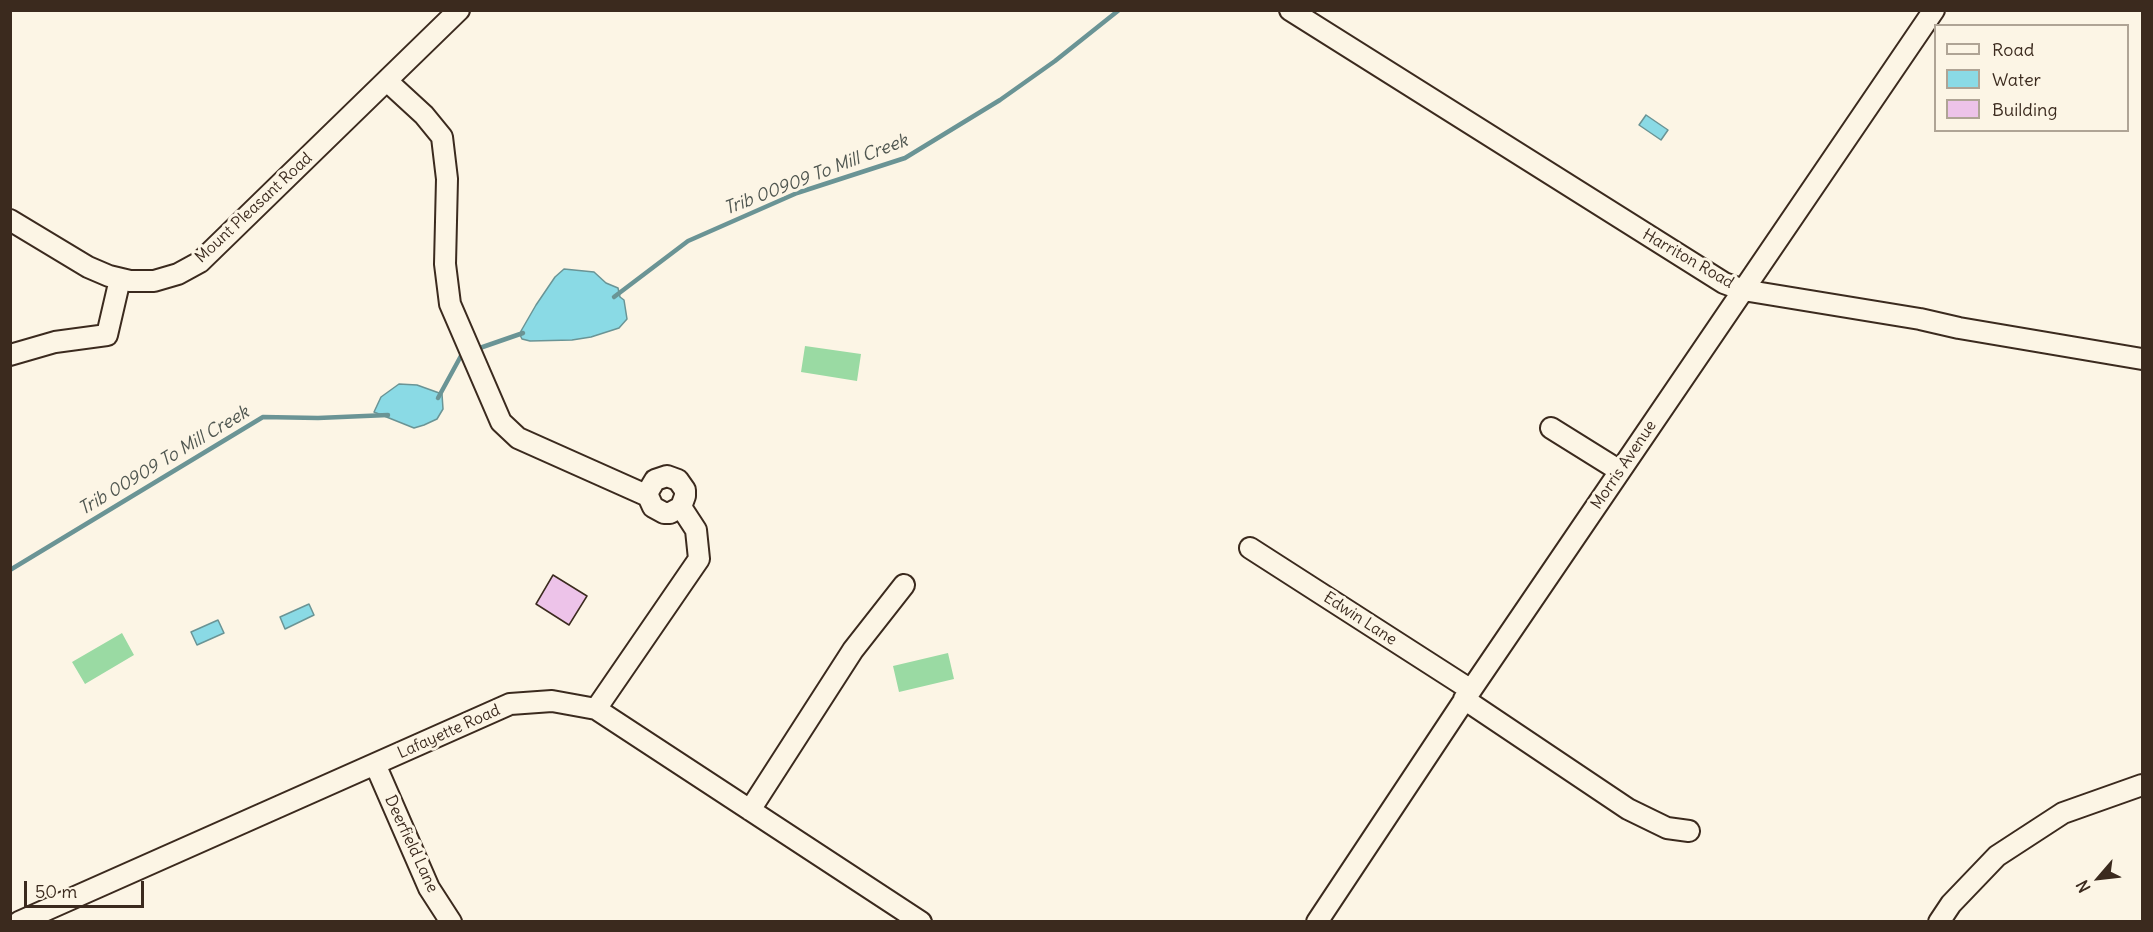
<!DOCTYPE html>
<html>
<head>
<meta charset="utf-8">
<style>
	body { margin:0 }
	#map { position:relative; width:2153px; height:932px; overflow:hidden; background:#fcf5e5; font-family:Delius,sans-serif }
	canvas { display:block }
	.frame { position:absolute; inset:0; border:12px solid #3b2a1e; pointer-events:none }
	.legend { position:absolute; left:1934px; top:24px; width:195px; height:108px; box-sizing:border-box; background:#fcf5e5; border:2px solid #afa495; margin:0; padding:8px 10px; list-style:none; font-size:18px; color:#3b2a1e }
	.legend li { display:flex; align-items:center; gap:12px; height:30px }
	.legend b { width:30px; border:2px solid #afa495 }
	.north { position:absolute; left:2069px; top:848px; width:60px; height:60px; -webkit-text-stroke:4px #fcf5e5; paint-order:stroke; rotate:242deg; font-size:16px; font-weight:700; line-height:24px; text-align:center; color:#3b2a1e }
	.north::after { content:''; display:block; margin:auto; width:21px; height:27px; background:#3b2a1e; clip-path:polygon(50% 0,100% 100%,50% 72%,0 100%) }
	.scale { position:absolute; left:24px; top:881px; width:120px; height:27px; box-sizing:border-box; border:3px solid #3b2a1e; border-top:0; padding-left:8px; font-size:18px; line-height:21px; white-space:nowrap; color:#3b2a1e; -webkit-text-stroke:4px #fcf5e5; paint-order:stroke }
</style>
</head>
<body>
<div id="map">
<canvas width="2153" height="932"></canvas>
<div class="frame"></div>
<ul class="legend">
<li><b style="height:8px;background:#fcf5e5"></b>Road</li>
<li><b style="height:16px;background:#8adae5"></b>Water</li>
<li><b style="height:16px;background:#edc3e9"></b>Building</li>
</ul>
<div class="north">N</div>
<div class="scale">50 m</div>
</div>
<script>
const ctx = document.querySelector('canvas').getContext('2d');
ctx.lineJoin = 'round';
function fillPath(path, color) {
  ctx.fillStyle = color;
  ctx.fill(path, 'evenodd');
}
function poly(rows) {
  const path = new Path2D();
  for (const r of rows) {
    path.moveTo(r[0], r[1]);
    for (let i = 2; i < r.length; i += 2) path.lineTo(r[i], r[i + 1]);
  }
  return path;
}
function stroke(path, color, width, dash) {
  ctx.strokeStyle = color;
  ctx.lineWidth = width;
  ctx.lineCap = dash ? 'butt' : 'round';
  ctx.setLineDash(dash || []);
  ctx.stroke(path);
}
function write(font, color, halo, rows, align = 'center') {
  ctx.font = font + ' Delius,sans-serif';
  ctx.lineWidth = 6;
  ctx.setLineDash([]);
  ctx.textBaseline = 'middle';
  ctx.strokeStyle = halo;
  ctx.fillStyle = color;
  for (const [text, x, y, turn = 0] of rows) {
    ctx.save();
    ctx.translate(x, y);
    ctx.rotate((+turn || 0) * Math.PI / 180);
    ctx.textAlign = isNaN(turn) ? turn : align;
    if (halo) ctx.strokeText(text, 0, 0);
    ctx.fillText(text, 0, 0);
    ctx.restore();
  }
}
const green = poly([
	[805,346,861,354,857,381,801,372],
	[122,633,134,655,85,684,72,662],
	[948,653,954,679,899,692,893,666]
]);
const water = poly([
	[1646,115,1668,130,1661,140,1639,125,1646,115],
	[564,269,594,272,606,283,618,288,620,297,624,300,627,319,619,328,591,337,572,340,530,341,522,339,520,335,521,331,536,305,555,277,564,269],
	[399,384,417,385,442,394,443,409,437,419,424,425,414,428,374,412,381,397,399,384],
	[309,604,314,615,285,629,280,617,309,604],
	[218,620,224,633,197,645,191,632,218,620]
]);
const stream = poly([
	[614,297,688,241,797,193,905,158,1000,100,1055,61,1119,10],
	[474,350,523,333],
	[438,398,462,354,467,352],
	[10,570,263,417,318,418,388,415]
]);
const building = poly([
	[553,575,587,596,569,625,536,604,553,575]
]);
const minor = poly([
	[1290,10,1724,283,1743,290,1920,319,1959,328,2142,359],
	[387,81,424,115,442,137,447,179,445,264,450,304,501,422,518,438,648,496,653,507,664,513,670,513,681,507,685,496,685,490,678,480,667,476,655,480,649,490,648,496],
	[10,220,88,267,109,276,130,281,154,281,178,274,200,262,459,10],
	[10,355,55,342,107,335,120,279],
	[1551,428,1620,471],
	[1250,548,1471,690],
	[1464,699,1628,809,1667,828,1689,831],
	[596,709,699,559,696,530,681,507],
	[375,764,429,888,451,922],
	[750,810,853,650,904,585],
	[19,922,510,704,552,701,596,709,921,922],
	[1317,922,1471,690,1934,10],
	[1939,922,1951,904,1997,856,2063,813,2142,785]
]);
const streetNames = [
	["Mount Pleasant Road",254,208,-43],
	["Harriton Road",1688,259,30],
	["Morris Avenue",1624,465,-56],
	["Edwin Lane",1360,619,33],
	["Lafayette Road",449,732,-24],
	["Deerfield Lane",411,844,65]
];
const waterNames = [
	["Trib 00909 To Mill Creek",816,175,-21],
	["Trib 00909 To Mill Creek",164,461,-31]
];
fillPath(green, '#9adaa3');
fillPath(water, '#8adae5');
stroke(water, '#6a9495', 1.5);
stroke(stream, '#6a9495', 4.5);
fillPath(building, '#edc3e9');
stroke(building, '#3b2a1e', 1.5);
stroke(minor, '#3b2a1e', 24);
stroke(minor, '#fcf5e5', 20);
write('16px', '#3b2a1e', '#fcf5e5', streetNames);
write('italic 18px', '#4f5650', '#fcf5e5', waterNames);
</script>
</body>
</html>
